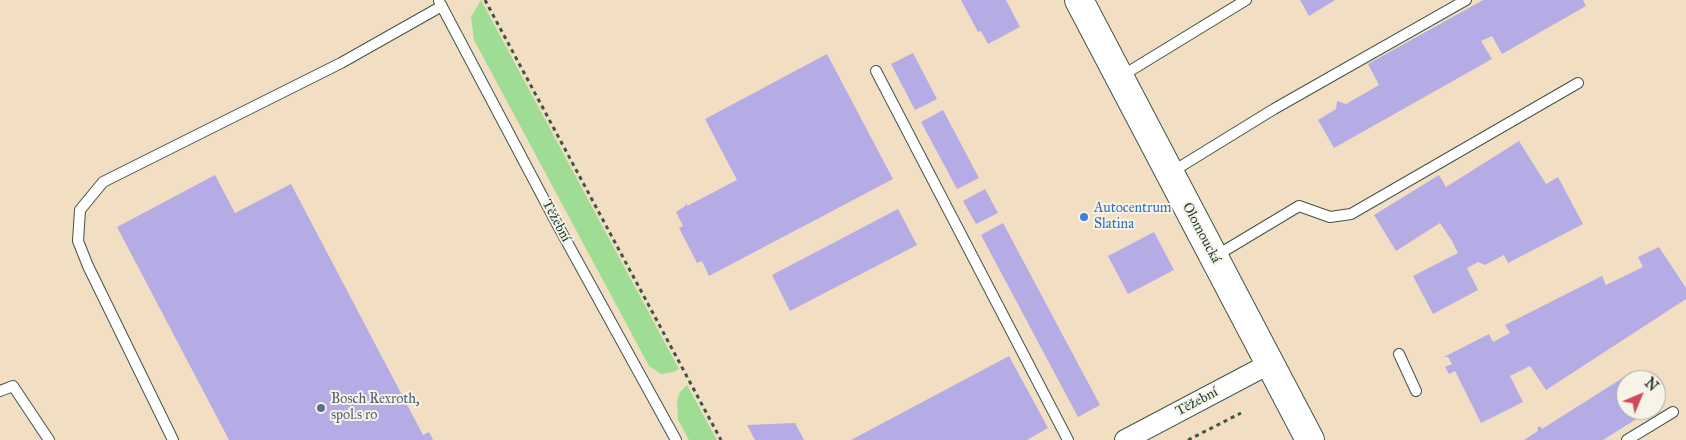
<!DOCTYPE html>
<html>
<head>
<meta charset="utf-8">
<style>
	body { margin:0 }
	#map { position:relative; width:1686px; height:440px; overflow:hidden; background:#f2dfc3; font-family:"IM FELL Great Primer",serif }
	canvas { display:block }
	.north { position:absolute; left:1616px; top:370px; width:50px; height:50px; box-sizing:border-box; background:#f7f3e8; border:1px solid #a1aaa0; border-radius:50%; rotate:45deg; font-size:14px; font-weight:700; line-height:20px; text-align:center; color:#1f3d34 }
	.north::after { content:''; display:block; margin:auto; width:18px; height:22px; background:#d1495b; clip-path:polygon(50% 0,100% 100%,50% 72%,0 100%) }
</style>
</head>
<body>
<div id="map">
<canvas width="1686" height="440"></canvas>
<div class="north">N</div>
</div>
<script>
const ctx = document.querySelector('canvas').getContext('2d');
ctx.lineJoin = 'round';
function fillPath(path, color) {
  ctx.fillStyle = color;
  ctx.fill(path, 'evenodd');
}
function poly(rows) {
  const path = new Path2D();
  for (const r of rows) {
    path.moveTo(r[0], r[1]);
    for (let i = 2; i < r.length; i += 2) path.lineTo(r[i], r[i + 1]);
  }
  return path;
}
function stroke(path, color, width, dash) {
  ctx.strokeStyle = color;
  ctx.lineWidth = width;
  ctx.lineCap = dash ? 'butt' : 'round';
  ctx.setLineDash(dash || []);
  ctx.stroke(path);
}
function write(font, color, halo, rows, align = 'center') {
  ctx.font = font + ' "IM FELL Great Primer",serif';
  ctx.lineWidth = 4;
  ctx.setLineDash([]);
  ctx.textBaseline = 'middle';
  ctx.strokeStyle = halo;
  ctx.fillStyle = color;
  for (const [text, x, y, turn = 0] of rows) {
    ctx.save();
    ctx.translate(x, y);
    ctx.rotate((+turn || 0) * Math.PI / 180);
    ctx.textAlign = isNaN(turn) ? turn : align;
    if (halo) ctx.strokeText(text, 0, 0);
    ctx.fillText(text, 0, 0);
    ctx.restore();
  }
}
const green = poly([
	[481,0,679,369,673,372,661,374,649,366,474,40,471,17],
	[687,385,717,440,689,440,678,420,677,401,680,392]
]);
const building = poly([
	[961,0,1006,0,1020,27,988,44,981,31,978,32],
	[1300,0,1335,0,1309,16],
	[1483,0,1583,0,1586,6,1502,54,1492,36,1481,41,1492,59,1334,148,1318,120,1336,109,1337,101,1346,104,1379,85,1368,64],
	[913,53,937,99,915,110,891,64],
	[827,54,893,179,709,276,702,261,697,263,679,228,683,226,676,212,685,206,686,203,687,206,737,180,705,119],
	[943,110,979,178,957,189,921,122],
	[1519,141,1546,184,1558,177,1583,224,1508,263,1504,255,1485,265,1478,262,1467,268,1478,290,1433,314,1413,276,1458,253,1452,241,1440,223,1396,251,1374,215,1439,175,1446,187],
	[215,175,235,213,291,184,423,435,429,432,433,440,229,440,117,227],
	[985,189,998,213,976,224,963,201],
	[898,209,917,245,790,311,772,275],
	[1003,223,1100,405,1078,417,981,235],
	[1154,232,1174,270,1128,294,1108,256],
	[1659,247,1686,288,1686,299,1546,390,1530,366,1510,376,1523,402,1481,423,1455,371,1449,374,1445,367,1452,364,1448,357,1444,357,1489,334,1493,342,1510,333,1505,325,1602,276,1606,285,1643,267,1638,257],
	[1009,356,1048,428,1027,440,851,440],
	[1632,372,1637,380,1626,380,1626,410,1651,410,1603,440,1524,440,1538,431,1537,428,1540,426,1542,429],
	[795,423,804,440,755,440,747,425]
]);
const path = poly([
	[485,0,721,440],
	[1188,440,1241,413]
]);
const lane = poly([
	[439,1,557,224,676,440],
	[876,71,1068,440],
	[1120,77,1246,0],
	[1170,173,1274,109,1466,0],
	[1214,257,1299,206,1330,217,1351,214,1578,83],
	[1399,354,1416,391],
	[0,391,13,386,49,440],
	[173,440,88,266,78,241,80,210,103,182,341,63,442,6],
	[1627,440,1673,412]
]);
const street = poly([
	[1125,440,1269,364]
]);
const secondary = poly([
	[1079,0,1310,440]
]);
const markers = [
	[1084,217,5,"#3f7fe0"],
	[321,408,5,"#5c6f8a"]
];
const shopNames = [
	["Autocentrum",1094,209],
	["Slatina",1094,225]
];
const streetNames = [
	["Těžební",556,221,62],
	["Olomoucká",1201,233,62],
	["Těžební",1197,402,-28]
];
const serviceNames = [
	["Bosch Rexroth,",331,400],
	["spol.s ro",331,416]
];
fillPath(green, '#9edd93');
fillPath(building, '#b5ace5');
stroke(lane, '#3f5549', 12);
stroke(street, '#3f5549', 22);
stroke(secondary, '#3f5549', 30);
stroke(path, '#3f5549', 3, [4, 4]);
stroke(lane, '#fff', 10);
stroke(street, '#fff', 20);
stroke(secondary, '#fff', 28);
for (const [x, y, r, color] of markers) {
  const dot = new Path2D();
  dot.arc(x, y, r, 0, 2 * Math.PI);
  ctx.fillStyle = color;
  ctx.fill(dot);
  stroke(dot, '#f7f3e8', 2);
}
write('14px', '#366cbe', '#f7f3e8', shopNames, 'left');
write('14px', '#1f3d34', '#f7f3e8', streetNames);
write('14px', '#4e5e75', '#f7f3e8', serviceNames, 'left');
</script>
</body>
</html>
